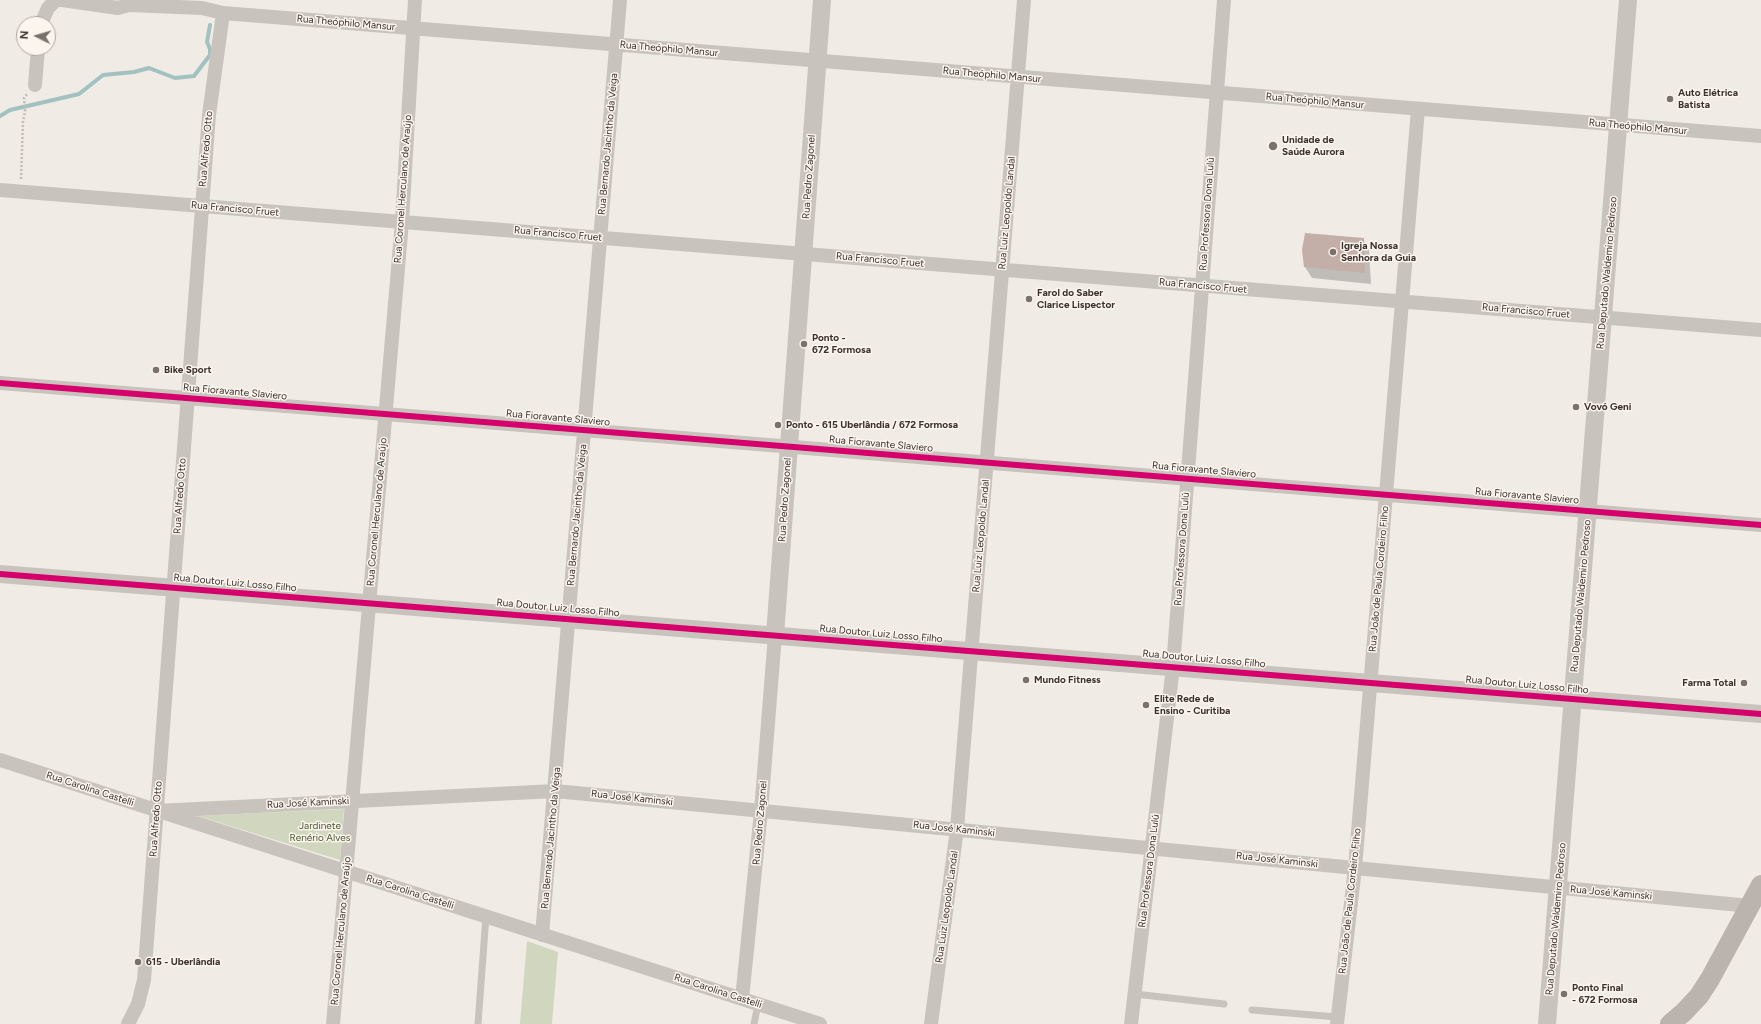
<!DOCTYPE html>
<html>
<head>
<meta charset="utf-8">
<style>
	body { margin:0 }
	#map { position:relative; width:1761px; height:1024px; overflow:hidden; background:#f0ebe5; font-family:Figtree,sans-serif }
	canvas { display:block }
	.north { position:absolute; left:16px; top:16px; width:40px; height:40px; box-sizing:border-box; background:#fbf5ee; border:1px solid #aea6a0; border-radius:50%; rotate:275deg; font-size:11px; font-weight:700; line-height:16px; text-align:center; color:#3b302b }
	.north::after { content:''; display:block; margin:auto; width:14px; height:18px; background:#7a716c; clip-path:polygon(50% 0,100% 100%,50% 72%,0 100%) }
</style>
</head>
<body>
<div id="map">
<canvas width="1761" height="1024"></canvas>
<div class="north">N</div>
</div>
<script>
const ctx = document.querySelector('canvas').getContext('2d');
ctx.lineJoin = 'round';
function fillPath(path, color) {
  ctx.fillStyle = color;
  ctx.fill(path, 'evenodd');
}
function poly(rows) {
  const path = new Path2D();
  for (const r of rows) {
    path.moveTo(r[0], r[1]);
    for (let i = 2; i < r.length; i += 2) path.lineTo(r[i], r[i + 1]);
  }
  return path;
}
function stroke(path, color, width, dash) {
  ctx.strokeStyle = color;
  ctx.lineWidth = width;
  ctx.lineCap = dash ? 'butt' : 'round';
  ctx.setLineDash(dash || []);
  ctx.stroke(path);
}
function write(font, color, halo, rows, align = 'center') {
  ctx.font = font + ' Figtree,sans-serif';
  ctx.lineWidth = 3;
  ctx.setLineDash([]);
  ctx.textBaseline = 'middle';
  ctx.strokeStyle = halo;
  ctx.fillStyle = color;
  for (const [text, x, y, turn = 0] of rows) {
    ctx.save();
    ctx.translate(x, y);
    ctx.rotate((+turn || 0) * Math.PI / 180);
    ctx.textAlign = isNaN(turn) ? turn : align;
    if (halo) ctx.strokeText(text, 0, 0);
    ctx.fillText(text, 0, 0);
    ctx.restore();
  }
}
const green = poly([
	[344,809,340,860,198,816],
	[527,941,558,952,552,1024,520,1024]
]);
const shadow = poly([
	[1363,239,1369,250,1371,284,1312,278,1305,267]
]);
const stream = poly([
	[0,116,10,110,79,94,103,75,134,72,149,68,175,78,194,76,210,55,210,49,207,42,210,25]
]);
const building = poly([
	[1305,233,1364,238,1365,273,1304,267,1302,250]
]);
const path = poly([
	[21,179,23,122,25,111,24,98,27,94]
]);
const service = poly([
	[1135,994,1224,1004],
	[1252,1010,1337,1017],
	[478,1024,486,916],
	[754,1024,758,1004]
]);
const minor = poly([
	[62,0,118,8,129,5,202,8,223,13,1761,136],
	[41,24,48,8,56,0,60,0],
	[35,85,38,48],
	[0,190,1761,330],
	[0,383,1761,525],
	[0,760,820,1024],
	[157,811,555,791,1750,906],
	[542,935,620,0],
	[742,999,761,811,775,635],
	[128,1024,138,1004,144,980,209,115,223,13],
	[333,1024,402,222,415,0],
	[931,1024,957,829,1024,0],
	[1131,1024,1173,667,1224,0],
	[1337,1024,1355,868,1418,109]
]);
const tertiary = poly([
	[0,574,1761,714],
	[775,635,822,0],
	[1547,1024,1628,0]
]);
const secondary = poly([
	[1670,1024,1684,1012,1699,996,1710,979,1761,885]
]);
const cycleway = poly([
	[0,383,1761,525],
	[0,574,1761,714]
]);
const markers = [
	[1670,99,4,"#7a716c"],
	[1273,146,5,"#7a716c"],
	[1333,252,4,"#7a716c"],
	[1029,299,4,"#7a716c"],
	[804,344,4,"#7a716c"],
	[156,370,4,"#7a716c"],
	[1576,407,4,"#7a716c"],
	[778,425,4,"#7a716c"],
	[1026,680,4,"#7a716c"],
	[1744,683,4,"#7a716c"],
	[1146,705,4,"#7a716c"],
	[138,962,4,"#7a716c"],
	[1564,994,4,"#7a716c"]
];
const streetNames = [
	["Rua Theóphilo Mansur",346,23,5],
	["Rua Theóphilo Mansur",669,49,5],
	["Rua Theóphilo Mansur",992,75,5],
	["Rua Theóphilo Mansur",1315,101,5],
	["Rua Theóphilo Mansur",1638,127,5],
	["Rua Bernardo Jacintho da Veiga",608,144,-85],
	["Rua Alfredo Otto",206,149,-85],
	["Rua Pedro Zagonel",809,177,-86],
	["Rua Coronel Herculano de Araújo",403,189,-86],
	["Rua Francisco Fruet",235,209,5],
	["Rua Luiz Leopoldo Landal",1007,213,-85],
	["Rua Professora Dona Lulú",1207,214,-86],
	["Rua Francisco Fruet",558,234,5],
	["Rua Francisco Fruet",880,260,5],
	["Rua Deputado Waldemiro Pedroso",1607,273,-85],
	["Rua Francisco Fruet",1203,286,5],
	["Rua Francisco Fruet",1526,311,5],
	["Rua Fioravante Slaviero",235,392,5],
	["Rua Fioravante Slaviero",558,418,5],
	["Rua Fioravante Slaviero",881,444,5],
	["Rua Fioravante Slaviero",1204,470,5],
	["Rua Alfredo Otto",180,496,-86],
	["Rua Fioravante Slaviero",1527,496,5],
	["Rua Pedro Zagonel",785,500,-86],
	["Rua Coronel Herculano de Araújo",377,512,-85],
	["Rua Bernardo Jacintho da Veiga",577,515,-85],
	["Rua Luiz Leopoldo Landal",981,536,-85],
	["Rua Professora Dona Lulú",1182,549,-86],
	["Rua João de Paula Cordeiro Filho",1379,579,-85],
	["Rua Doutor Luiz Losso Filho",235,583,5],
	["Rua Deputado Waldemiro Pedroso",1581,596,-85],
	["Rua Doutor Luiz Losso Filho",558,608,5],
	["Rua Doutor Luiz Losso Filho",881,634,5],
	["Rua Doutor Luiz Losso Filho",1204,659,5],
	["Rua Doutor Luiz Losso Filho",1527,685,5],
	["Rua Carolina Castelli",90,789,18],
	["Rua José Kaminski",632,798,6],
	["Rua José Kaminski",308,803,-3],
	["Rua Alfredo Otto",156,819,-86],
	["Rua Pedro Zagonel",760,823,-85],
	["Rua José Kaminski",954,829,6],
	["Rua Bernardo Jacintho da Veiga",551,838,-85],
	["Rua José Kaminski",1277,860,6],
	["Rua Professora Dona Lulú",1149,871,-83],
	["Rua Carolina Castelli",410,892,18],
	["Rua José Kaminski",1611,893,5],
	["Rua João de Paula Cordeiro Filho",1350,901,-84],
	["Rua Luiz Leopoldo Landal",947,907,-82],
	["Rua Deputado Waldemiro Pedroso",1556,919,-85],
	["Rua Coronel Herculano de Araújo",341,931,-85],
	["Rua Carolina Castelli",718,991,18]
];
const poiNames = [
	["Auto Elétrica",1678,93],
	["Batista",1678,105],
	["Unidade de",1282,140],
	["Saúde Aurora",1282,152],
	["Igreja Nossa",1341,246],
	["Senhora da Guia",1341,258],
	["Farol do Saber",1037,293],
	["Clarice Lispector",1037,305],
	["Ponto -",812,338],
	["672 Formosa",812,350],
	["Bike Sport",164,370],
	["Vovó Geni",1584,407],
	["Ponto - 615 Uberlândia / 672 Formosa",786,425],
	["Mundo Fitness",1034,680],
	["Farma Total",1736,683,"right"],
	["Elite Rede de",1154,699],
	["Ensino - Curitiba",1154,711],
	["615 - Uberlândia",146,962],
	["Ponto Final",1572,988],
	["- 672 Formosa",1572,1000]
];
const parkNames = [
	["Jardinete",320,826],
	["Renério Alves",320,838]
];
fillPath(green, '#d1d6bf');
fillPath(shadow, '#0003');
stroke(stream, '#a1c2c1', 4);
fillPath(building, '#c3afa7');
stroke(path, '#c2bbb6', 2.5, [2, 2]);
stroke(service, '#c9c3be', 7);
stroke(minor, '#c9c3be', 14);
stroke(tertiary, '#c9c3be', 18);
stroke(secondary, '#bab3ae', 20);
stroke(cycleway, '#d6006c', 6);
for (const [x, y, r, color] of markers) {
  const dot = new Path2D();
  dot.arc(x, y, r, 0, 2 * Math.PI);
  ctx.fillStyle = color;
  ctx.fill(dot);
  stroke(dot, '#fbf5ee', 1.5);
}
write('10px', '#3b302b', '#fbf5ee', streetNames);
write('bold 10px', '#3b302b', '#fbf5ee', poiNames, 'left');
write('10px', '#4a5a2e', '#fbf5ee', parkNames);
</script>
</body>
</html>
